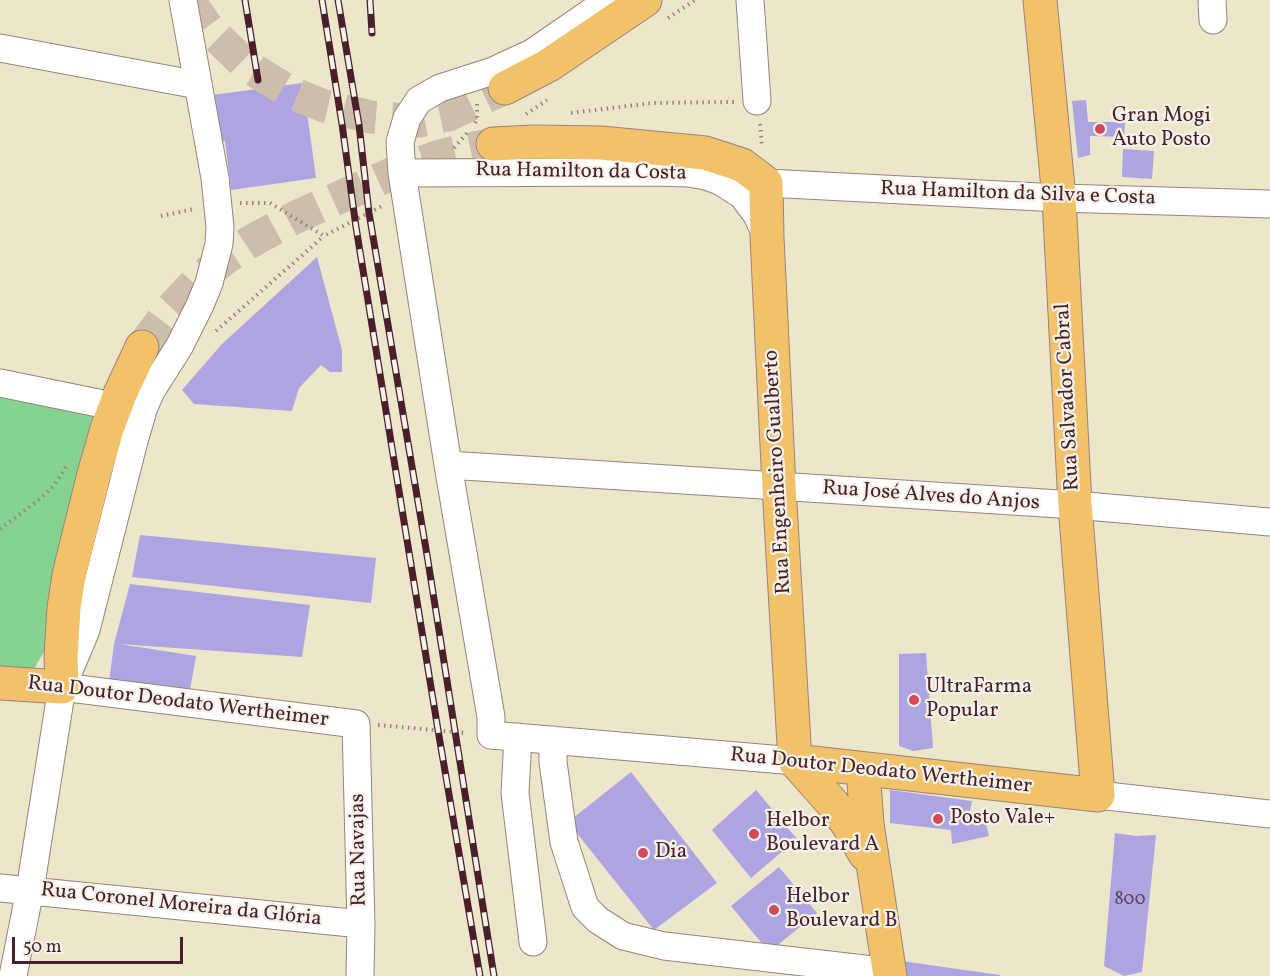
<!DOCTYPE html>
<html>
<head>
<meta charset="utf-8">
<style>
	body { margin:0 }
	#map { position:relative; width:1270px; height:976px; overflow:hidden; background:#ece6cb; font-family:Vollkorn,serif }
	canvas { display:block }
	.scale { position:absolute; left:12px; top:937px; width:171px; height:27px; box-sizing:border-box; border:3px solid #4a1f2b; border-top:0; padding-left:8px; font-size:18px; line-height:21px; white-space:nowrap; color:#4a1f2b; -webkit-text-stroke:4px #f7f3e8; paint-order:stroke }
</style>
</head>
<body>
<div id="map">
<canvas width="1270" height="976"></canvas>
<div class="scale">50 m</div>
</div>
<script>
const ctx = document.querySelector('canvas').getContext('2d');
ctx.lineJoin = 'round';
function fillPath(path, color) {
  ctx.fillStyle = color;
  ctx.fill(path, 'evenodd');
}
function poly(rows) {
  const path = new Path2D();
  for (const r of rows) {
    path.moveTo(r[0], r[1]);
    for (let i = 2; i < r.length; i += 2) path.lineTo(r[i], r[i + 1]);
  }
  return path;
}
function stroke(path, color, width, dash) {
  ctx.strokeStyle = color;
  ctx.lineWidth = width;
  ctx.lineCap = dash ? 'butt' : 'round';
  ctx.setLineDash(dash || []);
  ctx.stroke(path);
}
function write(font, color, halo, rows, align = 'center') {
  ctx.font = font + ' Vollkorn,serif';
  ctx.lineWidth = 4.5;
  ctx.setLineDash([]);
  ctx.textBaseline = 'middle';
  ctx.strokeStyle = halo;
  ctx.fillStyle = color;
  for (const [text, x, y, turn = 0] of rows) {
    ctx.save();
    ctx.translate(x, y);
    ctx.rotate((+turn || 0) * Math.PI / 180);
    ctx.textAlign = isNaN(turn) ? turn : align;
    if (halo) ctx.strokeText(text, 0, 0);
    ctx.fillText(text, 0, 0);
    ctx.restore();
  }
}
const green = poly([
	[0,396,106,417,52,638,31,674,0,670]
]);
const building = poly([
	[303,83,316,178,231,190,225,141,218,142,212,95],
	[1086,100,1088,122,1125,122,1124,137,1090,136,1090,155,1078,158,1072,101],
	[1123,149,1154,151,1152,179,1122,177],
	[317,257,342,350,342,372,330,372,321,365,299,388,292,411,194,404,182,390,222,344],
	[140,535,376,558,371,603,132,577],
	[130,584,310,605,302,657,119,644,196,656,190,690,109,682,114,644],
	[926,653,933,748,913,751,899,746,899,654],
	[631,772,717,883,654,930,568,822],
	[756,790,797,839,751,878,712,830],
	[890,790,972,801,969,816,984,815,989,836,952,844,951,830,890,823],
	[1115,833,1136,836,1156,835,1142,972,1124,976,1104,966],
	[779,867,817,913,769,952,731,906],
	[901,961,1000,975,1000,976,903,976]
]);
const majorTunnel = poly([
	[188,0,208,28,247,66,290,92,324,106,371,117,419,121,448,115,505,88],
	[142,347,171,309,199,279,226,258,250,242,296,217,400,170,443,155,493,144]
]);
const path = poly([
	[668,18,695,0],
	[571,113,652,103,734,102],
	[526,114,547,100],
	[475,123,477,120,477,101],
	[760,124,762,146],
	[454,148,467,133],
	[240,203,270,203,324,236,384,205],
	[161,216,194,209],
	[216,331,324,236],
	[0,529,40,499,55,484,66,467],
	[378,725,467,733]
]);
const minor = poly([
	[609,0,532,53,493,71,440,88,419,100,407,118,400,142,402,173,448,465,491,717,491,735,795,761],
	[750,0,757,101],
	[1212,0,1213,20],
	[0,48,198,85],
	[402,173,652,172,689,173,706,176,720,181,742,195,757,215,767,237],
	[766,183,1059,198,1270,204],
	[0,383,98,403],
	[448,465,1075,505,1270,522],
	[62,687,356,724,361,924,360,976],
	[518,737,515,793,533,942],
	[553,740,553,762,564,842,585,907,598,920,623,936,664,946,890,972],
	[1098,795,1270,814],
	[0,888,361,924],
	[13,976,30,890,62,687,86,630,134,441,144,407,151,391,179,347,200,305,209,283,219,244,220,227,215,178,183,0]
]);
const major = poly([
	[505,88,549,65,645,0],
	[493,144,534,142,601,143,705,153,742,165,766,183,767,237,779,487,795,761],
	[0,683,62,687,61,656,64,608,69,575,94,474,107,429,120,394,142,347],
	[795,761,1098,795,1075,505,1059,198,1040,0],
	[795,761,833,804,847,823,865,854],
	[863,769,867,824,890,976]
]);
const rail = poly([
	[245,0,258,80],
	[322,0,342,124,356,227,438,730,480,976],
	[338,0,359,125,369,213,427,555,494,976],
	[370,0,372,33]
]);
const markers = [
	[1100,129,6,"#d1495b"],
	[914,700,6,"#d1495b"],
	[938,819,6,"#d1495b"],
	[754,834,6,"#d1495b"],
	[643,853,6,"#d1495b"],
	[774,910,6,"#d1495b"]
];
const numberNames = [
	["800",1130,901]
];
const poiNames = [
	["Gran Mogi",1112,117],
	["Auto Posto",1112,141],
	["UltraFarma",926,688],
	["Popular",926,712],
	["Posto Vale+",950,819],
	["Helbor",766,822],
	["Boulevard A",766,846],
	["Dia",655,853],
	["Helbor",786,898],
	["Boulevard B",786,922]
];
const streetNames = [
	["Rua Hamilton da Costa",581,173,1],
	["Rua Hamilton da Silva e Costa",1018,195,2],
	["Rua Salvador Cabral",1069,397,-93],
	["Rua Engenheiro Gualberto",779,472,-93],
	["Rua José Alves do Anjos",931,497,4],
	["Rua Doutor Deodato Wertheimer",178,703,7],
	["Rua Doutor Deodato Wertheimer",881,772,6],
	["Rua Navajas",360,850,-91],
	["Rua Coronel Moreira da Glória",181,906,6]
];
fillPath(green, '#85d291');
fillPath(building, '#ada5e2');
stroke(majorTunnel, '#ccbeab', 33, [33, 16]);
stroke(minor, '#9b827b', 29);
stroke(major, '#9b827b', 35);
stroke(path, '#9b827b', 4, [1.5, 4.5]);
stroke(minor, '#fff', 27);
stroke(major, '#f2c26a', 33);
stroke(rail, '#4a1f2b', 7);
stroke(rail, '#f7f3e8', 4.5, [14]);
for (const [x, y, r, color] of markers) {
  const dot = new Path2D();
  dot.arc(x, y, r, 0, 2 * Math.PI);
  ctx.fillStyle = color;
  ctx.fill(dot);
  stroke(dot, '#f7f3e8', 2);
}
write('18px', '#634059', null, numberNames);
write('21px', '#4a1f2b', '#f7f3e8', poiNames, 'left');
write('21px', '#4a1f2b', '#f7f3e8', streetNames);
</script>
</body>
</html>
